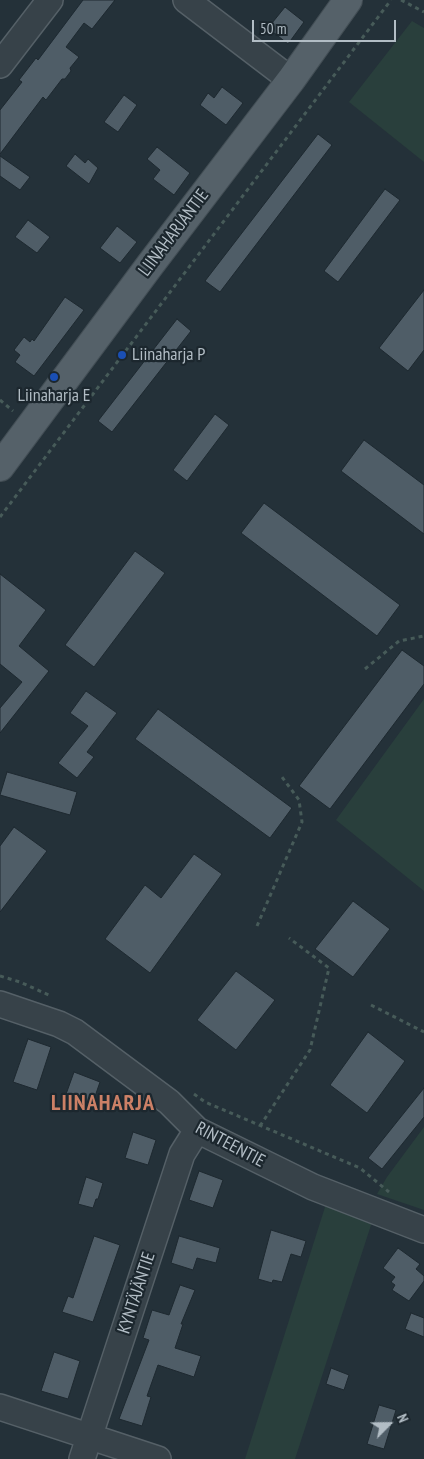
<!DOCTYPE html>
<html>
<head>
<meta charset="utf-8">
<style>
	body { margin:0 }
	#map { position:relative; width:424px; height:1459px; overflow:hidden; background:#243139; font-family:"PT Sans Narrow",sans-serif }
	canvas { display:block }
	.north { position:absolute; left:364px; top:1399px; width:50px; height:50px; -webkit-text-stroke:4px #1c272e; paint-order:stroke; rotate:67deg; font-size:14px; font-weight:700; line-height:20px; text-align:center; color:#b2bdc5 }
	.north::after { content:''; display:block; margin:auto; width:18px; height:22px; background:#b2bdc5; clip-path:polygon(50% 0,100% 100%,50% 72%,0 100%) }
	.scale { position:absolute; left:252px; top:20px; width:144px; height:22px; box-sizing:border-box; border:2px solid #b2bdc5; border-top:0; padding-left:6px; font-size:15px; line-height:18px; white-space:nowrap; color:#b2bdc5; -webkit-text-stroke:4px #1c272e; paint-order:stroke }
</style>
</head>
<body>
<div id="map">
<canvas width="424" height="1459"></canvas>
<div class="north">N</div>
<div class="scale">50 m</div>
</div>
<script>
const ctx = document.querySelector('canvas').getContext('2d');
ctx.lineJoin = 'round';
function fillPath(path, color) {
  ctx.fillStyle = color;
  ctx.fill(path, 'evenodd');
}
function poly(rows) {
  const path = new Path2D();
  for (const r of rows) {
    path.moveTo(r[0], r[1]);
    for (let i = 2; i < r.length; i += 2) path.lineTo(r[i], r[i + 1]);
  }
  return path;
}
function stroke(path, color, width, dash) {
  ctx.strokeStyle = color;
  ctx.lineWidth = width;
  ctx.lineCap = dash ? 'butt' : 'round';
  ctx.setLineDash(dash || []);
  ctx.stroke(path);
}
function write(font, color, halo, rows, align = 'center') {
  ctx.font = font + ' "PT Sans Narrow",sans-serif';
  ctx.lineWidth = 4.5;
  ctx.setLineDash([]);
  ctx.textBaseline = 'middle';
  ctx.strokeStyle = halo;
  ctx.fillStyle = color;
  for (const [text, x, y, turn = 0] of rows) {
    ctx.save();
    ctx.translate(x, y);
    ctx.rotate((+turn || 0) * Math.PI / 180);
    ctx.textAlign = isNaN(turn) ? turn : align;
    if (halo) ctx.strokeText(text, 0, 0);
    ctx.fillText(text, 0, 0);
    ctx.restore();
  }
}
const green = poly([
	[412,21,424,28,424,162,349,102],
	[424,699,424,891,336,820],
	[424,1127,424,1210,377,1194,387,1177],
	[326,1204,372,1222,295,1459,245,1459]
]);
const building = poly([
	[83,0,115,0,92,29,84,23,66,47,79,57,70,68,71,71,65,79,62,79,46,100,43,97,0,154,0,110,22,82,19,80,36,58,38,60,83,0],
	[285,7,304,22,288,44,268,28,285,7],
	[222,87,243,103,226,125,200,105,208,93,214,98,222,87],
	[124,95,137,105,118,132,104,122,124,95],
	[318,134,332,145,220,292,205,281,318,134],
	[157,147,190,173,174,195,153,179,160,170,147,159,157,147],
	[75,154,85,163,88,159,98,168,89,184,66,166,75,154],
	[0,156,30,177,20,190,0,176,0,156],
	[385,189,400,200,338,282,324,271,385,189],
	[28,220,50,237,37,253,15,237,28,220],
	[117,226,137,242,120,263,100,248,117,226],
	[424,290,424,350,408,371,379,348,424,290],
	[65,297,84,310,34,376,15,362,20,355,14,350,24,337,30,342,32,339,34,341,65,297],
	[177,319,191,331,112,432,98,421,177,319],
	[215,414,229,425,187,481,173,470,215,414],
	[364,440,424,485,424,534,341,471,364,440],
	[264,503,400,605,377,636,241,533,264,503],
	[135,551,165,573,94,667,65,645,135,551],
	[0,574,46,610,19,646,49,671,0,733,0,708,22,682,0,664,0,574],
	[402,650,424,666,424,684,330,809,299,786,402,650],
	[86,691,117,713,87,752,94,757,77,778,58,763,88,726,70,713,86,691],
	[158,709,292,808,270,838,135,739,158,709],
	[7,772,77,792,70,815,0,795,7,772],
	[14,827,47,851,0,912,0,846,14,827],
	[194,854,222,874,150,973,105,939,145,885,161,898,194,854],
	[353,901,390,929,353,977,315,949,353,901],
	[236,971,275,1000,236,1050,197,1020,236,971],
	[368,1032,405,1061,367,1113,330,1085,368,1032],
	[28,1039,51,1047,37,1090,13,1082,28,1039],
	[74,1072,100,1082,92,1105,65,1097,74,1072],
	[424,1088,424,1117,382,1169,368,1158,424,1088],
	[133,1132,156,1140,148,1165,125,1158,133,1132],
	[199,1171,223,1180,213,1208,189,1200,199,1171],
	[86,1177,103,1183,98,1199,96,1199,93,1208,78,1204,86,1177],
	[271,1230,306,1241,301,1257,291,1254,282,1282,273,1280,272,1283,258,1279,271,1230],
	[94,1236,120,1245,93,1322,62,1312,68,1296,73,1298,94,1236],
	[179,1236,220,1248,216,1263,197,1258,193,1270,171,1263,179,1236],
	[398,1248,420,1264,416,1269,424,1276,424,1281,409,1301,392,1290,395,1285,391,1282,395,1277,383,1268,398,1248],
	[180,1285,195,1290,181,1324,183,1324,175,1348,201,1356,194,1377,158,1365,147,1396,151,1397,142,1426,119,1419,149,1340,143,1338,152,1310,169,1315,180,1285],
	[411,1313,424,1318,424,1337,405,1329,411,1313],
	[54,1352,80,1361,68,1399,41,1391,54,1352],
	[331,1368,349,1375,344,1390,326,1384,331,1368],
	[379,1405,396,1410,384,1449,367,1444,379,1405]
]);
const path = poly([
	[401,0,424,12],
	[0,400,13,411],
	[0,517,391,0],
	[365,669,399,641,424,636],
	[257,926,302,822,299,800,282,777],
	[0,976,20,982,51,996],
	[371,1005,424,1032],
	[194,1094,205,1102,360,1168,389,1192],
	[260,1126,310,1050,329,968,289,938]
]);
const minor = poly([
	[186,0,291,80],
	[0,65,50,0],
	[0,1004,59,1024,75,1032,169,1102,197,1130,313,1187,424,1230],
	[0,1407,158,1459],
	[82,1459,182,1154,197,1130]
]);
const major = poly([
	[0,467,150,265,291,80,348,0]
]);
const markers = [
	[122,355,5,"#1a4fb4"],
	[54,377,5,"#1a4fb4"]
];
const streetNames = [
	["LIINAHARJANTIE",174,233,-53],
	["RINTEENTIE",230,1145,28],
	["KYNTÄJÄNTIE",137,1293,-72]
];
const poiNames = [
	["Liinaharja P",132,355],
	["Liinaharja E",54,396,"center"]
];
const districtNames = [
	["LIINAHARJA",103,1104]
];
fillPath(green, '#293f3c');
fillPath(building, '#4f5d67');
stroke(building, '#1e2930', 1);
stroke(minor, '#556067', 28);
stroke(major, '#434e55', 30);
stroke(path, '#475b59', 3, [4, 4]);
stroke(minor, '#374249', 25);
stroke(major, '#556169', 28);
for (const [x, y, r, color] of markers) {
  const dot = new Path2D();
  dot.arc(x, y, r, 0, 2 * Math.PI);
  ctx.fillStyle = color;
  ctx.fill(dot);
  stroke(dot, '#1c272e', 2);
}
write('18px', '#b2bdc5', '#1c272e', streetNames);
write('18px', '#b2bdc5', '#1c272e', poiNames, 'left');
ctx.letterSpacing = '1px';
write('bold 22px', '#cc8066', '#1c272e', districtNames);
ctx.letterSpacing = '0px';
</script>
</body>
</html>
